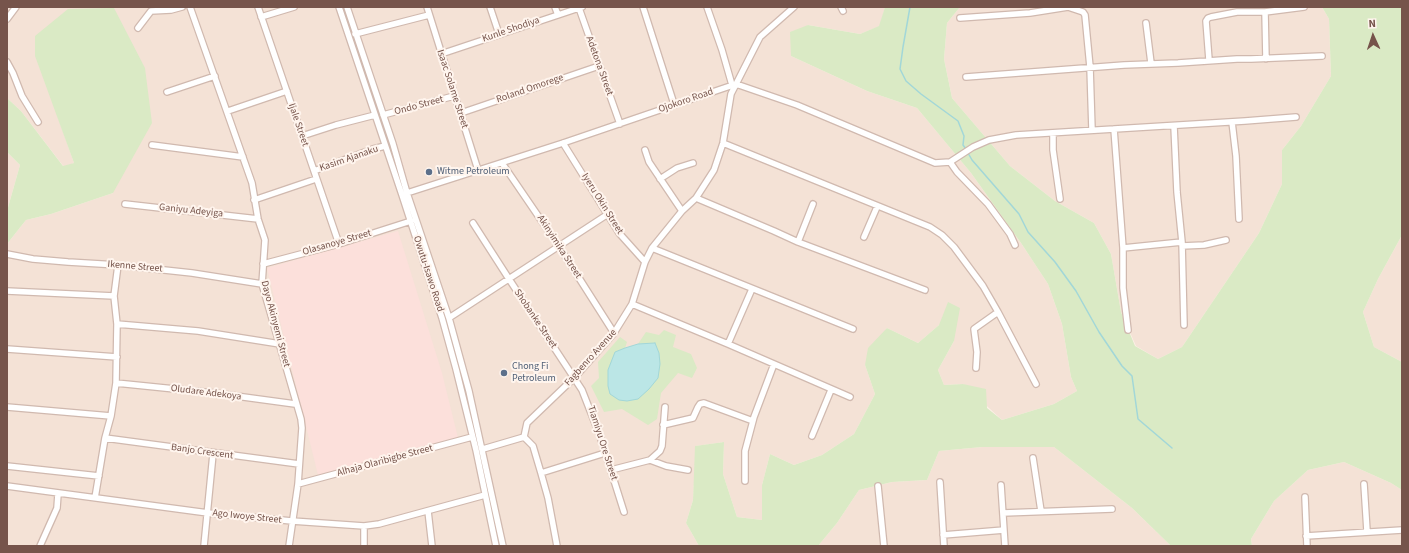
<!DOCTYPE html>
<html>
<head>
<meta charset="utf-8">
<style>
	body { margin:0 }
	#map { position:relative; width:1409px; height:553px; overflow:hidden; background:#fcf1e7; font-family:"Source Sans 3",sans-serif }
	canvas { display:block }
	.frame { position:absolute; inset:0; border:8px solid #76544b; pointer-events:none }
	.north { position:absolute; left:1353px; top:16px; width:40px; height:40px; -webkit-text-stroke:3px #fff5ee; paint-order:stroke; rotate:357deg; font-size:11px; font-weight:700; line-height:16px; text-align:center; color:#76544b }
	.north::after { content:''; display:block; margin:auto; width:14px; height:18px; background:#76544b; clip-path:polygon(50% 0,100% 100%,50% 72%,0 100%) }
</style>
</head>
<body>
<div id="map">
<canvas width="1409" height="553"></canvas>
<div class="frame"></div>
<div class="north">N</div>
</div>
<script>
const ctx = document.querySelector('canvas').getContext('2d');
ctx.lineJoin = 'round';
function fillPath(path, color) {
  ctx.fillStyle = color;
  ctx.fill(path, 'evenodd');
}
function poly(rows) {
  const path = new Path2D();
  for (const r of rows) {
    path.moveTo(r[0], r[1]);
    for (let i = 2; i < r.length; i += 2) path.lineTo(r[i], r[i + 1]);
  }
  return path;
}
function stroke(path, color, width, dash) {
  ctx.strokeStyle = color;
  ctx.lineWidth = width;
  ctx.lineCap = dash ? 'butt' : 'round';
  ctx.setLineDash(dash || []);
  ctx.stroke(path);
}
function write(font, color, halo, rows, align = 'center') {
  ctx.font = font + ' "Source Sans 3",sans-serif';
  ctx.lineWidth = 4;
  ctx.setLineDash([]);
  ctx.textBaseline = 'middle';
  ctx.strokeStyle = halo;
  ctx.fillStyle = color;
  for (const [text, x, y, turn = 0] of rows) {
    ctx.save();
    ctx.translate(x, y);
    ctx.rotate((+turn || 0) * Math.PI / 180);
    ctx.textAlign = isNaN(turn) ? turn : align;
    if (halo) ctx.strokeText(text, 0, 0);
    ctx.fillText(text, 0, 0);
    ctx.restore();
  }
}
const residential = poly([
	[7,7,885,7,880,26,860,34,808,25,791,56,867,91,917,108,971,173,1021,243,1048,284,1062,324,1071,377,1077,391,1054,404,1002,420,963,384,944,385,938,370,954,341,939,325,918,343,887,328,865,365,875,394,854,434,822,455,794,465,770,454,762,485,762,520,737,517,723,474,724,442,696,446,693,500,686,523,699,546,7,546,7,244,26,220,51,214,113,193,53,103,74,163,64,167,21,111,7,98],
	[960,7,1322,7,1329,19,1331,76,1301,126,1282,150,1282,184,1259,233,1182,347,1158,359,1136,346,1121,312,1111,254,1094,223,1055,201,1010,166,952,98,944,59,947,23],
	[7,152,20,165,7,211],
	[1402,235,1402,362,1374,347,1363,312,1378,279],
	[982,447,1054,447,1132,508,1171,546,818,546,837,523,859,490,892,482,927,480,939,451],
	[1344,462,1391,483,1402,490,1402,546,1252,546,1251,539,1274,501,1308,470]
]);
const commercial = poly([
	[398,231,442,373,458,438,318,475,267,268]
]);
const green = poly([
	[885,7,960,7,947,23,944,59,952,98,1010,166,1055,201,1094,223,1111,254,1121,312,1135,346,1158,359,1182,347,1259,233,1282,184,1282,150,1301,126,1331,76,1329,19,1322,7,1402,7,1402,235,1378,279,1363,312,1374,347,1402,362,1402,490,1391,483,1344,462,1308,470,1274,501,1251,539,1252,546,1171,546,1132,508,1054,447,982,447,939,451,927,480,892,482,859,490,837,523,818,546,699,546,686,523,693,500,695,446,724,442,723,474,737,517,762,520,762,485,770,454,794,465,822,455,854,434,875,394,865,365,868,348,887,328,918,343,939,325,948,302,960,308,954,341,938,370,944,385,963,384,986,389,987,408,1002,420,1054,404,1077,391,1071,377,1062,324,1048,284,1021,243,971,173,917,108,867,91,791,56,790,32,808,25,860,34,879,26],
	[114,8,145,68,152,123,113,193,51,214,26,220,7,244,7,211,20,165,7,152,7,98,21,111,63,166,74,163,35,56,35,36,68,9],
	[664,330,676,335,673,347,691,354,697,368,692,378,678,373,661,393,657,419,648,425,622,409,604,412,591,386,599,378,598,362,620,337,627,342,625,348,615,353,655,343,638,344,646,332,659,335]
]);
const water = poly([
	[655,343,659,353,660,364,658,378,649,389,638,399,627,401,619,400,610,394,608,386,608,370,615,352,625,348,638,344,655,343]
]);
const stream = poly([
	[910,7,903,47,900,69,906,81,921,94,958,121,964,136,963,145,966,149],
	[968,153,972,160,1019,214,1028,232,1055,262,1076,291,1099,332,1122,366,1132,376,1138,419,1172,448]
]);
const minor = poly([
	[190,7,252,183,258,219,265,240,262,284,301,419,302,428,298,484,289,546],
	[258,7,339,244],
	[339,7,402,195,442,318,456,369,476,450,496,546],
	[347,7,393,144,407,193,449,318,469,391,503,546],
	[427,7,478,170],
	[490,7,499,34],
	[555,7,558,15],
	[643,7,674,104],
	[707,7,722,50,732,85],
	[841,7,843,11],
	[579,8,620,124],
	[1265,12,1266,59],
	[261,17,294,7],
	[960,18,1030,13,1068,7,1083,12,1085,15,1090,67,1092,130],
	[7,19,16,7],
	[1146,23,1151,63],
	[138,28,151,11,171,10,182,7],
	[355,34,429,15],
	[441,54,582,7],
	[1209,60,1206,21,1208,18,1211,17,1237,12,1265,12,1304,7],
	[7,62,13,73,22,96,38,122],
	[966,77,1124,65,1178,63,1237,59,1251,59,1322,56],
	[167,92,215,76],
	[228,111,287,91],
	[461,113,599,66],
	[383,115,454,96],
	[1232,122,1236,156,1239,219],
	[1114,129,1123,248,1123,288,1128,330],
	[1053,133,1053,150,1060,199],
	[302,136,336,125,375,115],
	[563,143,619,233,645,262],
	[723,143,930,227,942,235,954,247,983,286,998,312,1036,384],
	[152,145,243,157],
	[645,150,649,162,682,211],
	[950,162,957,172,988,204,1010,234,1015,245],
	[502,163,558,245,614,333],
	[314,171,373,149,385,146],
	[660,179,677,168,693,163],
	[407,193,563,143,736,84,797,105,935,163,950,162,973,147,989,140,1016,135,1245,121,1296,117],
	[696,198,774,231,798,242,925,290],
	[254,200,316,179],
	[125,204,258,219],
	[473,223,509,279,582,390,600,436,624,512],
	[864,237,877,207],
	[798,242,813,204],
	[1182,242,1184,325],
	[1182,246,1204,245,1226,240],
	[652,248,853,329],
	[1123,248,1182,242,1177,192,1174,126],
	[7,254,33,259,68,262,118,265,192,273,262,284],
	[263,264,339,244,411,221],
	[7,291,114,296],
	[632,304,728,344,850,397],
	[449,318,608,214],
	[117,324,198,331,280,344],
	[728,344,752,289],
	[7,349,117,357],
	[976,368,977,352,974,329,998,312],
	[116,383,214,393,295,404],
	[7,407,111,416],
	[663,425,693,418,698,407,700,404,704,403,753,421],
	[812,436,831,390],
	[524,437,533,446,541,473,548,498,557,546],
	[105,438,299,464],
	[483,449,524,437,527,423,575,377,614,333,632,304,645,262,652,248,682,211,696,198,714,170,723,143,731,94,760,37,794,7],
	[1033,458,1041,511],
	[650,460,666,466,688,470],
	[7,466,99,476],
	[611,470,650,460,660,451,662,446,665,407],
	[541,473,605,453],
	[745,481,745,451,754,417,774,364],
	[940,482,944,546],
	[298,484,472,437],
	[1364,484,1367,531],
	[1001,485,1005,546],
	[7,486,208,513,292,521,364,526,379,524,485,495],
	[878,486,884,546],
	[1305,497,1307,546],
	[95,498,105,438,111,416,116,383,117,324,114,296,118,265],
	[428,511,432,546],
	[1003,513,1112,509],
	[943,535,1004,530],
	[1306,536,1402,530],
	[40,546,57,508,58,494],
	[204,546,213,454],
	[364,546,364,526]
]);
const markers = [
	[429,172,4,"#5c6f8a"],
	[504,373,4,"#5c6f8a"]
];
const streetNames = [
	["Kunle Shodiya",511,30,-19],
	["Adetona Street",599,66,70],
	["Isaac Solame Street",452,89,72],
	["Roland Omorege",530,89,-19],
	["Ojokoro Road",686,101,-19],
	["Ondo Street",419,106,-15],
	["Ijale Street",298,125,71],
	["Kasim Ajanaku",349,159,-19],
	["Iyeru Okin Street",602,204,58],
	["Ganiyu Adeyiga",191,211,6],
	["Olasanoye Street",337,243,-16],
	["Akinyimika Street",559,247,57],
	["Ikenne Street",135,267,5],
	["Owutu-Isawo Road",428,274,72],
	["Shobanke Street",535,319,56],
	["Dayo Akinyemi Street",275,324,75],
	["Fagbenro Avenue",591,358,-48],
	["Oludare Adekoya",206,393,7],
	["Tiamiyu Ore Street",602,443,72],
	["Banjo Crescent",202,452,8],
	["Alhaja Olaribigbe Street",385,461,-15],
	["Ago Iwoye Street",247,517,6]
];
const serviceNames = [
	["Witme Petroleum",437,172],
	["Chong Fi",512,367],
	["Petroleum",512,379]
];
fillPath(residential, '#f4e2d6');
fillPath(commercial, '#fce0db');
fillPath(green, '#daeac5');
fillPath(water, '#bbe6e6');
stroke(water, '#a2d7d8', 1);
stroke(stream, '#a2d7d8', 1.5);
stroke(minor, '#d0b9af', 8);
stroke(minor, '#fff', 5.5);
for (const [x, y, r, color] of markers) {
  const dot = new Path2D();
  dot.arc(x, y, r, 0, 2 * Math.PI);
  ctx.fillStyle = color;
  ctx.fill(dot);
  stroke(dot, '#fff5ee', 1.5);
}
write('10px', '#76544b', '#fff5ee', streetNames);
write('10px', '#4e5e75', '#fff5ee', serviceNames, 'left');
</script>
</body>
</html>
